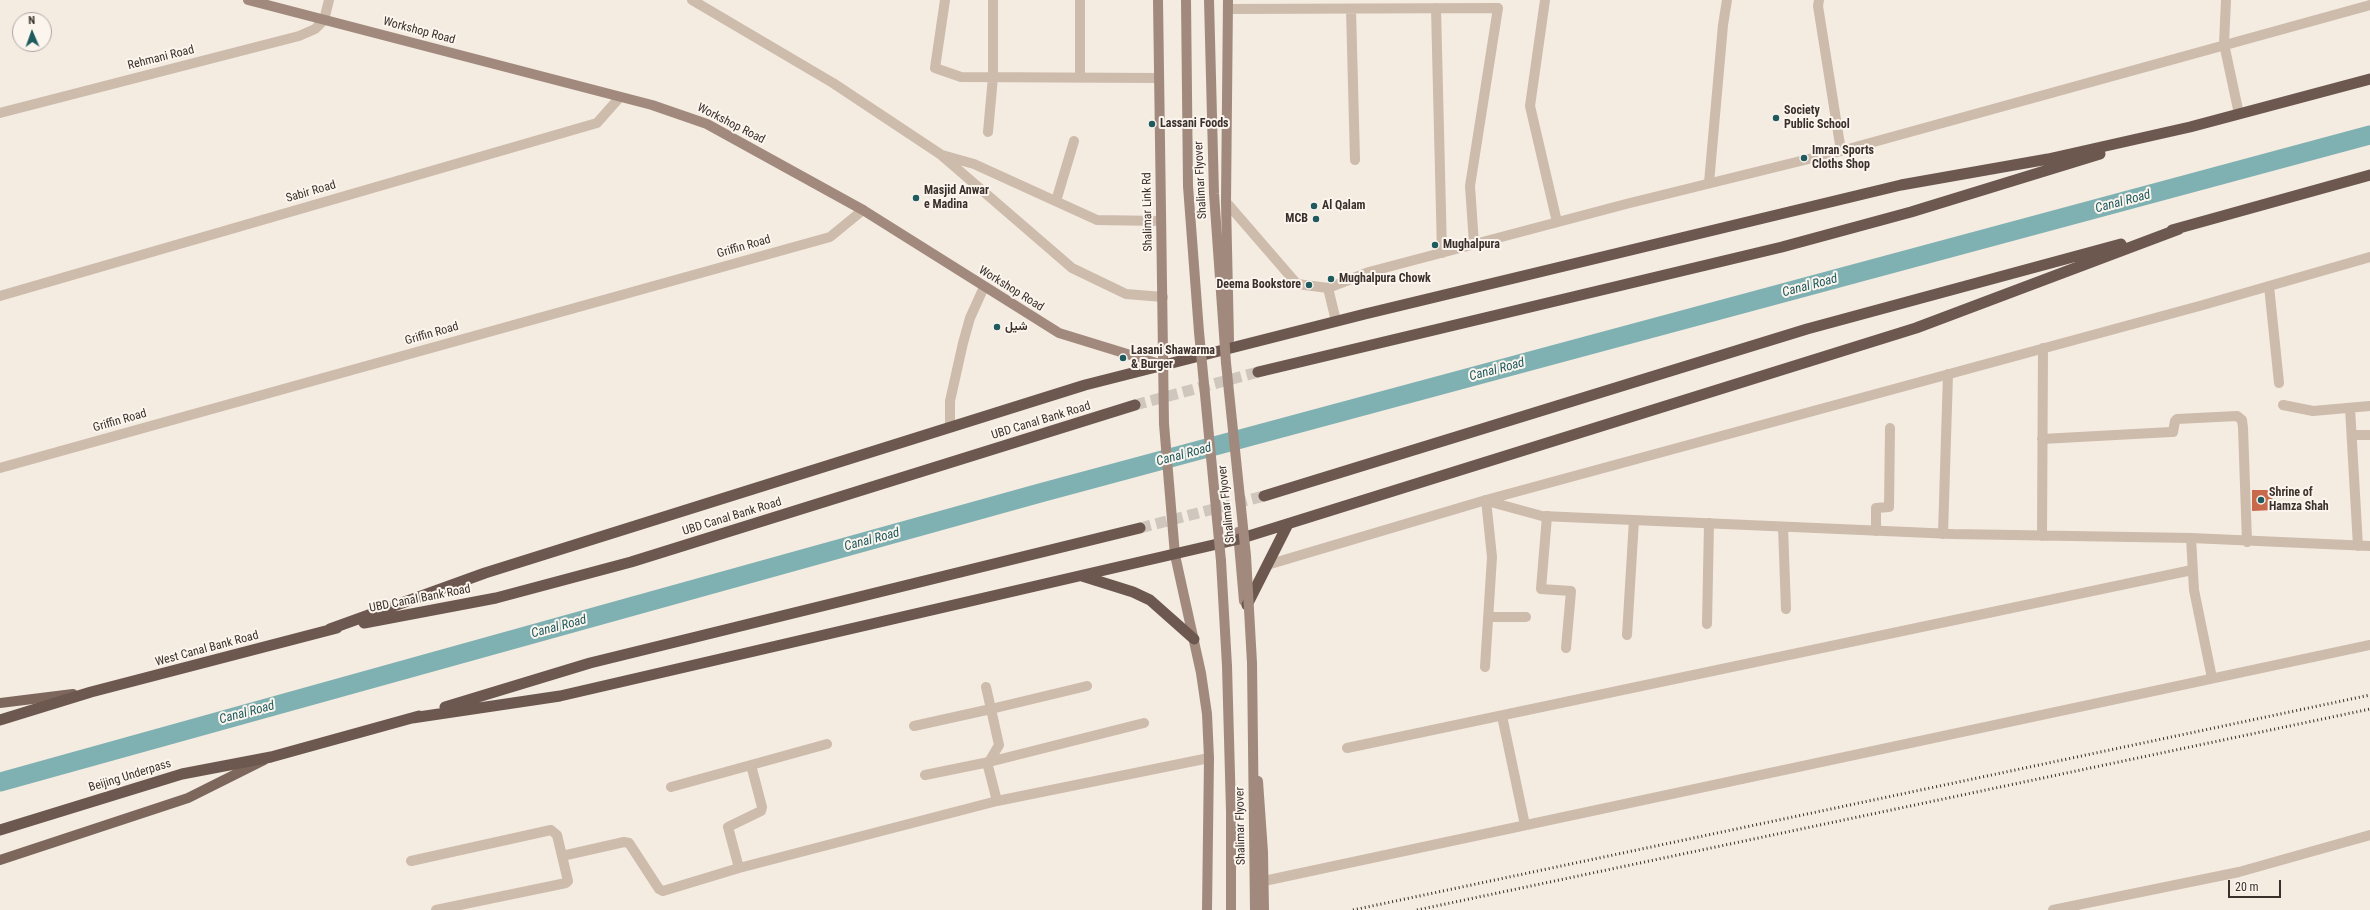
<!DOCTYPE html>
<html>
<head>
<meta charset="utf-8">
<style>
	body { margin:0 }
	#map { position:relative; width:2370px; height:910px; overflow:hidden; background:#f4ebe1; font-family:"Roboto Condensed",sans-serif }
	canvas { display:block }
	.north { position:absolute; left:12px; top:12px; width:40px; height:40px; box-sizing:border-box; background:#fbf5ee; border:1px solid #aea6a0; border-radius:50%; rotate:358deg; font-size:11px; font-weight:700; line-height:16px; text-align:center; color:#3b302b }
	.north::after { content:''; display:block; margin:auto; width:14px; height:18px; background:#1f5a5e; clip-path:polygon(50% 0,100% 100%,50% 72%,0 100%) }
	.scale { position:absolute; left:2228px; top:880px; width:53px; height:18px; box-sizing:border-box; border:2px solid #3b302b; border-top:0; padding-left:5px; font-size:12px; line-height:14px; white-space:nowrap; color:#3b302b; -webkit-text-stroke:3px #fbf5ee; paint-order:stroke }
</style>
</head>
<body>
<div id="map">
<canvas width="2370" height="910"></canvas>
<div class="north">N</div>
<div class="scale">20 m</div>
</div>
<script>
const ctx = document.querySelector('canvas').getContext('2d');
ctx.lineJoin = 'round';
function poly(rows) {
  const path = new Path2D();
  for (const r of rows) {
    path.moveTo(r[0], r[1]);
    for (let i = 2; i < r.length; i += 2) path.lineTo(r[i], r[i + 1]);
  }
  return path;
}
function stroke(path, color, width, dash) {
  ctx.strokeStyle = color;
  ctx.lineWidth = width;
  ctx.lineCap = dash ? 'butt' : 'round';
  ctx.setLineDash(dash || []);
  ctx.stroke(path);
}
function fillPath(path, color) {
  ctx.fillStyle = color;
  ctx.fill(path, 'evenodd');
}
function write(font, color, halo, rows, align = 'center') {
  ctx.font = font + ' "Roboto Condensed",Vazirmatn,sans-serif';
  ctx.lineWidth = 4;
  ctx.setLineDash([]);
  ctx.textBaseline = 'middle';
  ctx.strokeStyle = halo;
  ctx.fillStyle = color;
  for (const [text, x, y, turn = 0] of rows) {
    ctx.save();
    ctx.translate(x, y);
    ctx.rotate((+turn || 0) * Math.PI / 180);
    ctx.textAlign = isNaN(turn) ? turn : align;
    if (halo) ctx.strokeText(text, 0, 0);
    ctx.fillText(text, 0, 0);
    ctx.restore();
  }
}
const canal = poly([
	[0,782,1040,493,2370,135]
]);
const building = poly([
	[2252,490,2272,490,2273,510,2252,511]
]);
const trunkTunnel = poly([
	[1135,405,1258,372],
	[1140,528,1264,496]
]);
const service = poly([
	[1056,201,1074,141],
	[950,427,950,401,963,343,970,318,984,287],
	[1547,516,1541,589,1571,591,1566,648],
	[1783,527,1786,609],
	[1876,531,1876,508,1889,507,1890,428],
	[1488,617,1526,617],
	[1707,624,1709,523],
	[1627,635,1634,520],
	[1485,667,1492,557,1486,500]
]);
const minor = poly([
	[692,0,833,83,940,154,1072,268,1126,294,1163,297],
	[945,0,935,68,961,77,1159,78],
	[1080,0,1080,78],
	[1545,0,1530,106,1557,222],
	[1819,0,1818,6,1841,151],
	[2226,0,2224,44,2239,114],
	[1436,8,1442,253],
	[1229,9,1498,8,1470,186,1474,244],
	[1351,9,1355,160],
	[0,113,299,36,315,29,324,20,329,0],
	[988,132,993,77,993,0],
	[942,155,974,164,1097,220,1160,221],
	[1709,183,1723,25,1727,0],
	[1226,202,1297,284,1328,288,1369,272,1626,204,1841,151,2370,5],
	[2269,286,2279,383],
	[1328,288,1336,321],
	[0,296,597,123,620,97],
	[2283,405,2313,411,2370,406],
	[2350,408,2358,546],
	[2352,435,2370,435],
	[2042,439,2171,432,2173,432,2175,421,2177,419,2237,416,2242,420,2243,428,2247,542],
	[0,468,830,237,863,210],
	[1487,501,1542,516,1953,534,2191,538,2370,546],
	[1943,534,1948,374],
	[2042,536,2043,348],
	[2191,538,2194,590,2212,678],
	[1267,565,1486,500,2203,305,2370,257],
	[1502,716,1525,825],
	[914,726,991,709,986,687],
	[1347,748,2192,570],
	[751,765,827,744],
	[925,775,989,762,1144,723],
	[671,787,751,765,762,807,761,811,728,827,739,868,997,801,1209,758],
	[997,801,988,766,989,762,999,745,991,709,1087,686],
	[562,856,624,842,629,843,659,889,663,891,739,868],
	[411,861,551,830,557,835,568,881,566,883,436,910],
	[1264,881,2370,645],
	[2053,910,2239,872,2370,835]
]);
const secondary = poly([
	[248,0,652,105,707,124,863,210,1059,333,1163,365],
	[1158,0,1164,424,1175,555,1201,673,1207,714,1209,758,1207,910],
	[1228,0,1226,202,1229,340],
	[1238,532,1244,601],
	[1221,561,1227,666,1231,811,1231,910],
	[1258,781,1263,852,1264,910]
]);
const primary = poly([
	[0,703,73,694],
	[0,860,188,798,264,760]
]);
const trunk = poly([
	[2172,230,2370,175],
	[1258,372,1782,247,1911,212,2100,154],
	[1264,496,1807,329,2121,244],
	[1082,576,1133,592,1150,600,1194,639],
	[1247,605,1288,524],
	[364,623,496,598,631,562,1135,405],
	[330,629,485,573,1085,385,1365,314,1901,185,2048,159,2190,127,2370,79],
	[445,707,590,663,1140,528],
	[412,718,560,696,1239,539,1916,328,2179,229],
	[0,720,91,692,337,628],
	[0,830,182,774,271,757,419,716]
]);
const rail = poly([
	[1353,910,2370,695],
	[1417,910,2370,709]
]);
const secondaryBridge = poly([
	[1186,0,1188,186,1199,332,1221,561],
	[1209,0,1214,194,1226,363,1246,556,1252,663,1255,910]
]);
const markers = [
	[1776,118,4,"#1f5a5e"],
	[1152,124,4,"#1f5a5e"],
	[1804,158,4,"#1f5a5e"],
	[916,198,4,"#1f5a5e"],
	[1314,206,4,"#1f5a5e"],
	[1316,219,4,"#1f5a5e"],
	[1435,245,4,"#1f5a5e"],
	[1331,279,4,"#1f5a5e"],
	[1309,285,4,"#1f5a5e"],
	[997,327,4,"#1f5a5e"],
	[1123,358,4,"#1f5a5e"],
	[2261,500,4,"#1f5a5e"]
];
const streetNames = [
	["Workshop Road",419,31,15],
	["Rehmani Road",161,58,-14],
	["Workshop Road",731,124,27],
	["Shalimar Flyover",1201,180,-93],
	["Sabir Road",311,192,-16],
	["Shalimar Link Rd",1148,212,-91],
	["Griffin Road",744,247,-16],
	["Workshop Road",1011,289,32],
	["Griffin Road",432,334,-16],
	["Griffin Road",120,421,-16],
	["UBD Canal Bank Road",1041,421,-17],
	["Shalimar Flyover",1227,504,-96],
	["UBD Canal Bank Road",732,517,-17],
	["UBD Canal Bank Road",420,599,-11],
	["West Canal Bank Road",207,649,-15],
	["Beijing Underpass",130,776,-17],
	["Shalimar Flyover",1241,826,-91]
];
const poiNames = [
	["Society",1784,111],
	["Public School",1784,125],
	["Lassani Foods",1160,124],
	["Imran Sports",1812,151],
	["Cloths Shop",1812,165],
	["Masjid Anwar",924,191],
	["e Madina",924,205],
	["Al Qalam",1322,206],
	["MCB",1308,219,"right"],
	["Mughalpura",1443,245],
	["Mughalpura Chowk",1339,279],
	["Deema Bookstore",1301,285,"right"],
	["شیل",1005,327],
	["Lasani Shawarma",1131,351],
	["& Burger",1131,365],
	["Shrine of",2269,493],
	["Hamza Shah",2269,507]
];
const waterNames = [
	["Canal Road",2123,202,-15],
	["Canal Road",1810,286,-15],
	["Canal Road",1497,370,-15],
	["Canal Road",1184,455,-15],
	["Canal Road",872,540,-15],
	["Canal Road",559,627,-15],
	["Canal Road",247,713,-15]
];
stroke(canal, '#7fb0b2', 19);
fillPath(building, '#c8694b');
stroke(trunkTunnel, '#cfc6bd', 11, [11, 5.5]);
stroke(service, '#cdbbac', 10);
stroke(minor, '#cdbbac', 10);
stroke(secondary, '#a18a7d', 10);
stroke(primary, '#7d675c', 10);
stroke(trunk, '#6c584f', 11);
stroke(rail, '#3b302b', 3, [1, 3]);
stroke(secondaryBridge, '#a18a7d', 10);
for (const [x, y, r, color] of markers) {
  const dot = new Path2D();
  dot.arc(x, y, r, 0, 2 * Math.PI);
  ctx.fillStyle = color;
  ctx.fill(dot);
  stroke(dot, '#fbf5ee', 1.5);
}
write('12px', '#3b302b', '#fbf5ee', streetNames);
write('bold 12px', '#3b302b', '#fbf5ee', poiNames, 'left');
write('italic 13px', '#1f5a5e', '#fbf5ee', waterNames);
</script>
</body>
</html>
